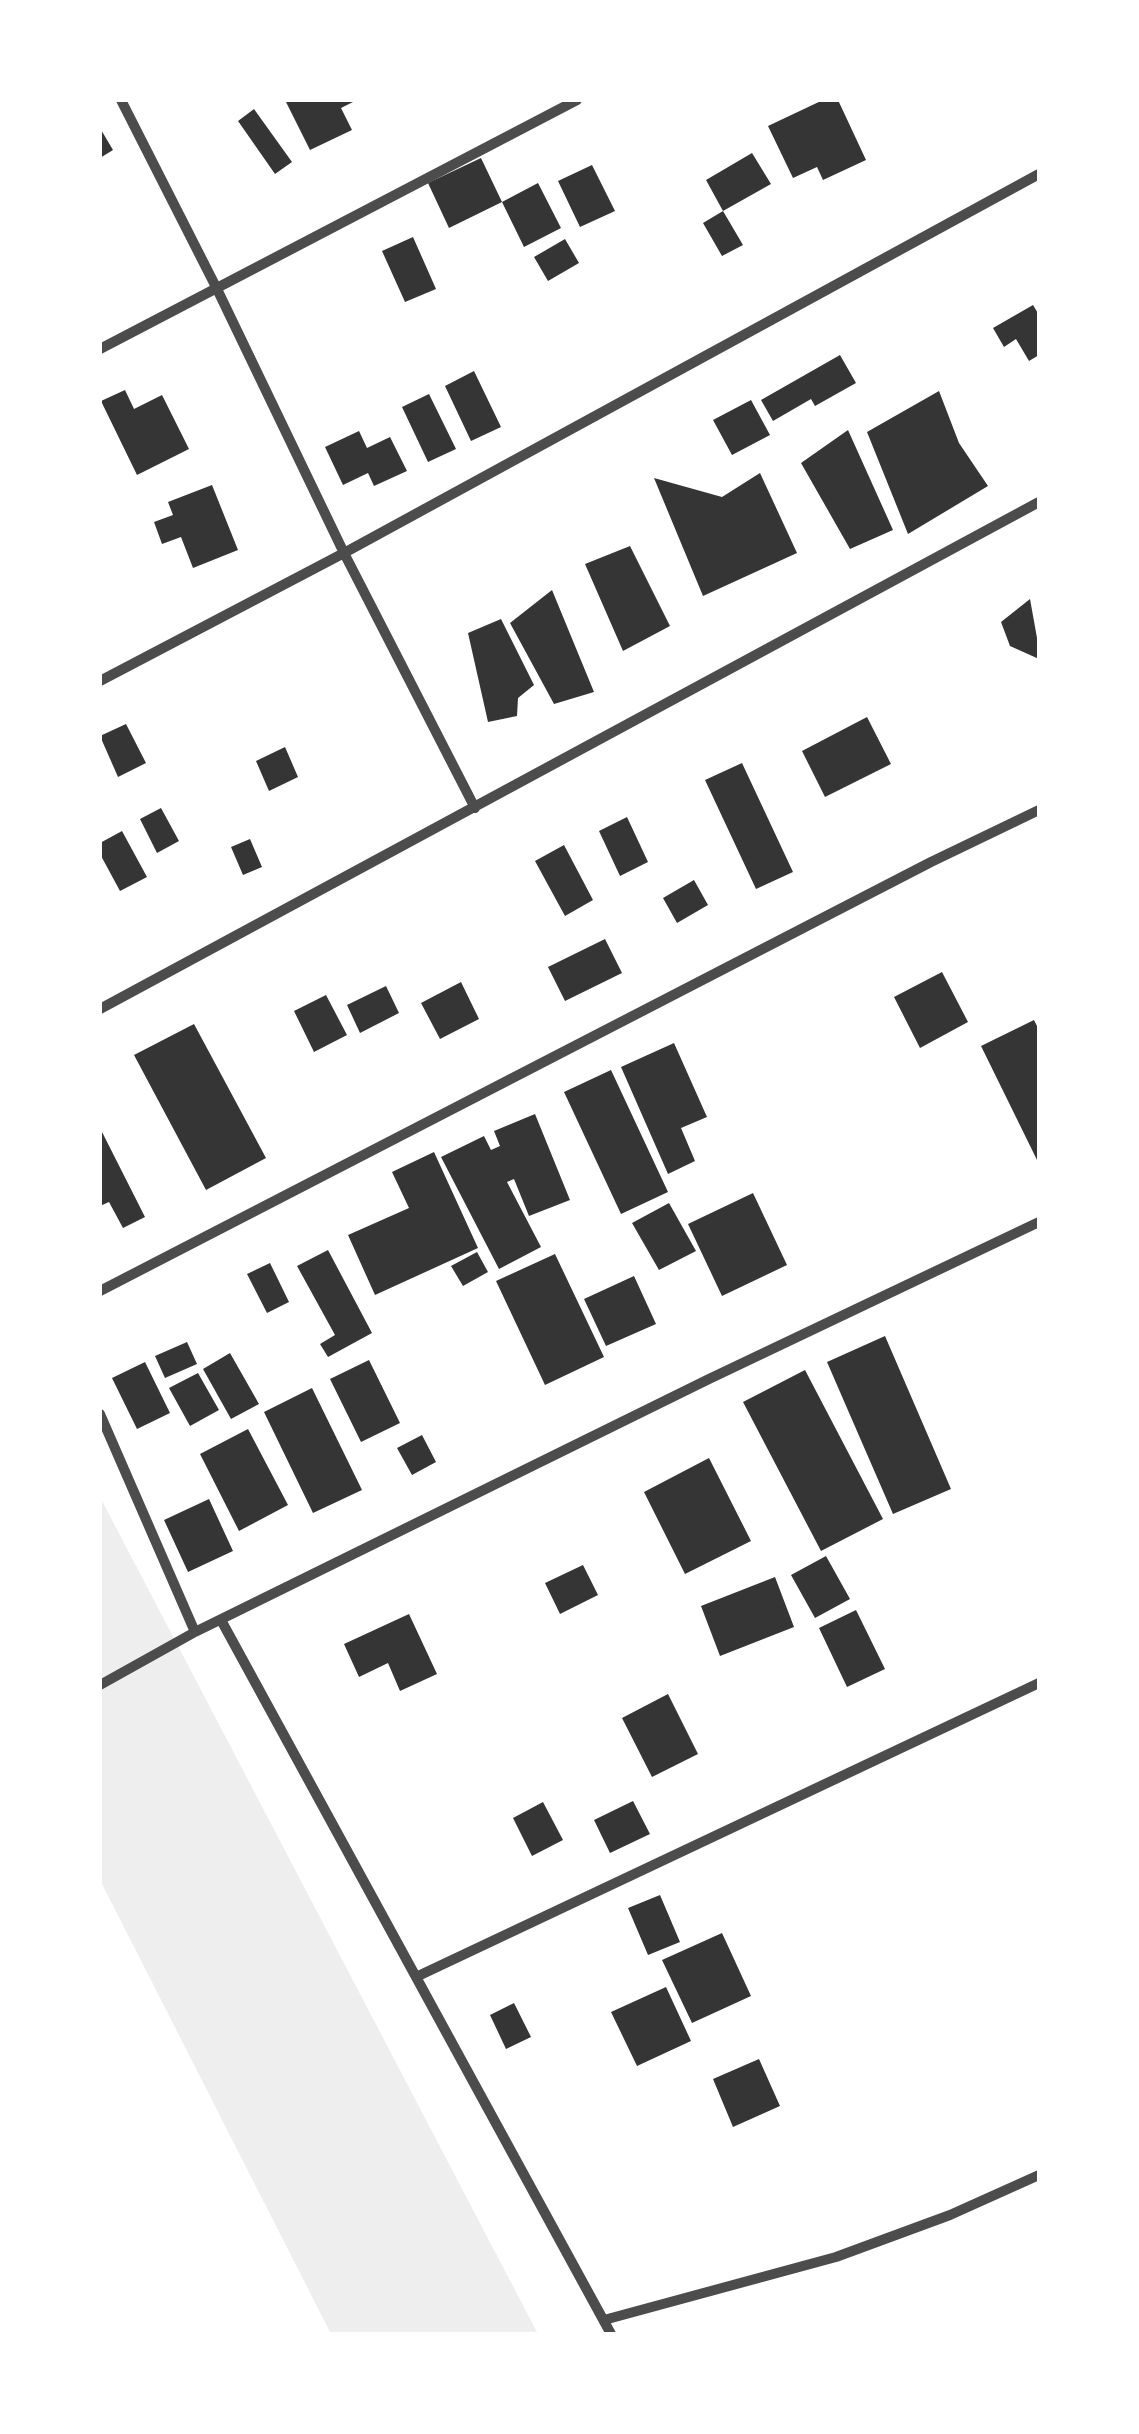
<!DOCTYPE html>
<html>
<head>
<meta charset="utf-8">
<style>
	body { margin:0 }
	#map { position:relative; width:1139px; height:2434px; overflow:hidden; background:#fff; font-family:Signika,sans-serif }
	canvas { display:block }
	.frame { position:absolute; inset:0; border:102px solid #fff; pointer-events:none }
</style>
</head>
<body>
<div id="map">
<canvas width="1139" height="2434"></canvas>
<div class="frame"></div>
</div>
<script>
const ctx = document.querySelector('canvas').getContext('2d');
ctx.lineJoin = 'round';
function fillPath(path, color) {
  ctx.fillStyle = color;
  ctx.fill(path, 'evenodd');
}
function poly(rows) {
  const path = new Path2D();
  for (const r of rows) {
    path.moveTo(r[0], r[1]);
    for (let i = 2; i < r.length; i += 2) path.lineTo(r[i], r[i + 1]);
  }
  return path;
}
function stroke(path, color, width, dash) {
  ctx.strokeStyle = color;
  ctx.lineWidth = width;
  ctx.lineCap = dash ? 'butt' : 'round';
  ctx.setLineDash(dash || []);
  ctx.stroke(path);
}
const green = poly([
	[100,1497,538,2334,331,2334,100,1880]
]);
const building = poly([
	[285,100,357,100,341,108,352,130,310,150],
	[823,100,838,100,866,160,823,180,817,167,793,178,768,126],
	[254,109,292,162,275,174,238,121],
	[100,128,113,150,100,158],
	[752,153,771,184,723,211,706,180],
	[481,158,502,202,449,228,428,183],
	[592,165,615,211,580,227,558,181],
	[538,183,561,228,524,247,502,202],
	[723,211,743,245,722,256,703,223],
	[413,237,436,289,405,302,382,251],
	[565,239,579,263,548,281,534,257],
	[1033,305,1039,315,1039,355,1029,361,1016,339,1004,347,993,328],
	[840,355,856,383,815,406,811,399,773,421,761,400],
	[474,371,501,427,471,441,445,386],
	[125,390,134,409,162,395,189,449,137,475,101,401],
	[939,391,959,443,988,486,908,534,867,432],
	[429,394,456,449,428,462,402,407],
	[751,400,770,435,732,455,713,420],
	[848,430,893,530,850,549,801,463],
	[359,431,367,448,390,437,407,471,374,486,368,473,343,485,325,447],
	[760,473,797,553,703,596,654,478,722,497],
	[212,485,238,550,193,568,181,537,162,544,154,522,173,515,168,502],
	[630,546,670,626,623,651,585,564],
	[552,590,594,692,554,704,510,623],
	[1030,599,1039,649,1039,659,1010,646,1001,622],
	[501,619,534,685,518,698,517,716,488,722,468,633],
	[867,717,891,764,825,797,802,751],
	[126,724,146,763,118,777,100,736],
	[285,747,298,777,269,791,256,761],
	[742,763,793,872,756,889,705,780],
	[161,808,179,841,157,853,140,819],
	[627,817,648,862,620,876,599,831],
	[122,831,147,877,120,891,100,854,100,843],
	[250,839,262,867,243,875,231,847],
	[564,845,593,900,565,916,535,861],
	[694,880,708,905,677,923,663,898],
	[605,939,622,973,565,1001,548,967],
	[942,972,968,1022,920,1048,894,997],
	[461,982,479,1019,440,1039,421,1003],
	[386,986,399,1013,360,1033,347,1005],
	[326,995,347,1035,314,1052,294,1011],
	[1034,1020,1039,1030,1039,1164,981,1046],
	[194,1024,266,1158,206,1190,134,1055],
	[674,1043,707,1117,681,1128,695,1161,668,1174,621,1067],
	[611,1070,668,1192,621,1214,564,1092],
	[535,1114,570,1200,529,1216,514,1179,507,1182,541,1247,499,1269,441,1157,484,1136,491,1150,500,1146,494,1131],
	[100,1128,145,1217,123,1228,109,1202,100,1206],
	[434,1152,478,1248,375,1295,348,1235,409,1208,392,1172],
	[753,1193,787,1265,722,1296,688,1224],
	[669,1203,696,1251,659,1270,632,1223],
	[328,1250,372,1333,328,1357,320,1344,335,1335,297,1266],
	[477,1252,488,1272,463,1286,451,1266],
	[555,1254,604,1357,545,1385,496,1281],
	[270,1263,289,1302,267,1313,247,1274],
	[634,1276,656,1324,606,1346,584,1299],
	[885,1336,951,1489,893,1514,827,1362],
	[187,1342,197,1364,165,1378,155,1356],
	[230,1353,259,1404,231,1419,203,1369],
	[369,1360,400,1423,361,1442,330,1379],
	[145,1362,170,1413,137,1429,112,1378],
	[805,1370,883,1519,821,1551,743,1402],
	[198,1373,219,1410,190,1426,169,1388],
	[312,1388,362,1490,313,1513,264,1412],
	[248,1429,288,1505,239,1531,200,1454],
	[422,1435,436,1462,412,1475,397,1448],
	[709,1458,751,1541,685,1574,644,1492],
	[209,1499,233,1551,188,1572,164,1520],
	[826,1556,850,1599,815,1618,791,1575],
	[583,1565,598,1595,560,1614,545,1583],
	[775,1577,794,1627,720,1656,701,1606],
	[856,1610,885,1669,847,1687,819,1628],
	[409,1614,437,1674,400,1691,388,1663,359,1677,344,1644],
	[668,1694,698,1754,652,1777,622,1718],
	[633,1801,650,1834,610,1853,594,1820],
	[543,1802,563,1840,532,1856,513,1818],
	[660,1895,680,1942,648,1955,628,1908],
	[722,1933,751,1996,692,2023,662,1960],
	[666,1987,691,2041,637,2066,611,2012],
	[514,2003,531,2037,506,2049,490,2015],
	[759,2059,780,2106,733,2127,713,2079]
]);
const minor = poly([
	[121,100,217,289,344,553,475,808],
	[100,349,577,100],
	[100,681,344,553,1039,174],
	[100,1009,1039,502],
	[100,1291,931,862,1039,810],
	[100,1414,195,1632],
	[221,1620,611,2334],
	[100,1685,195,1632,709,1379,1039,1222],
	[416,1977,1039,1683],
	[604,2320,836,2257,950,2215,1039,2175]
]);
fillPath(green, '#eee');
fillPath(building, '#353535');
stroke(minor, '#4c4c4c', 10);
</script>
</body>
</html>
